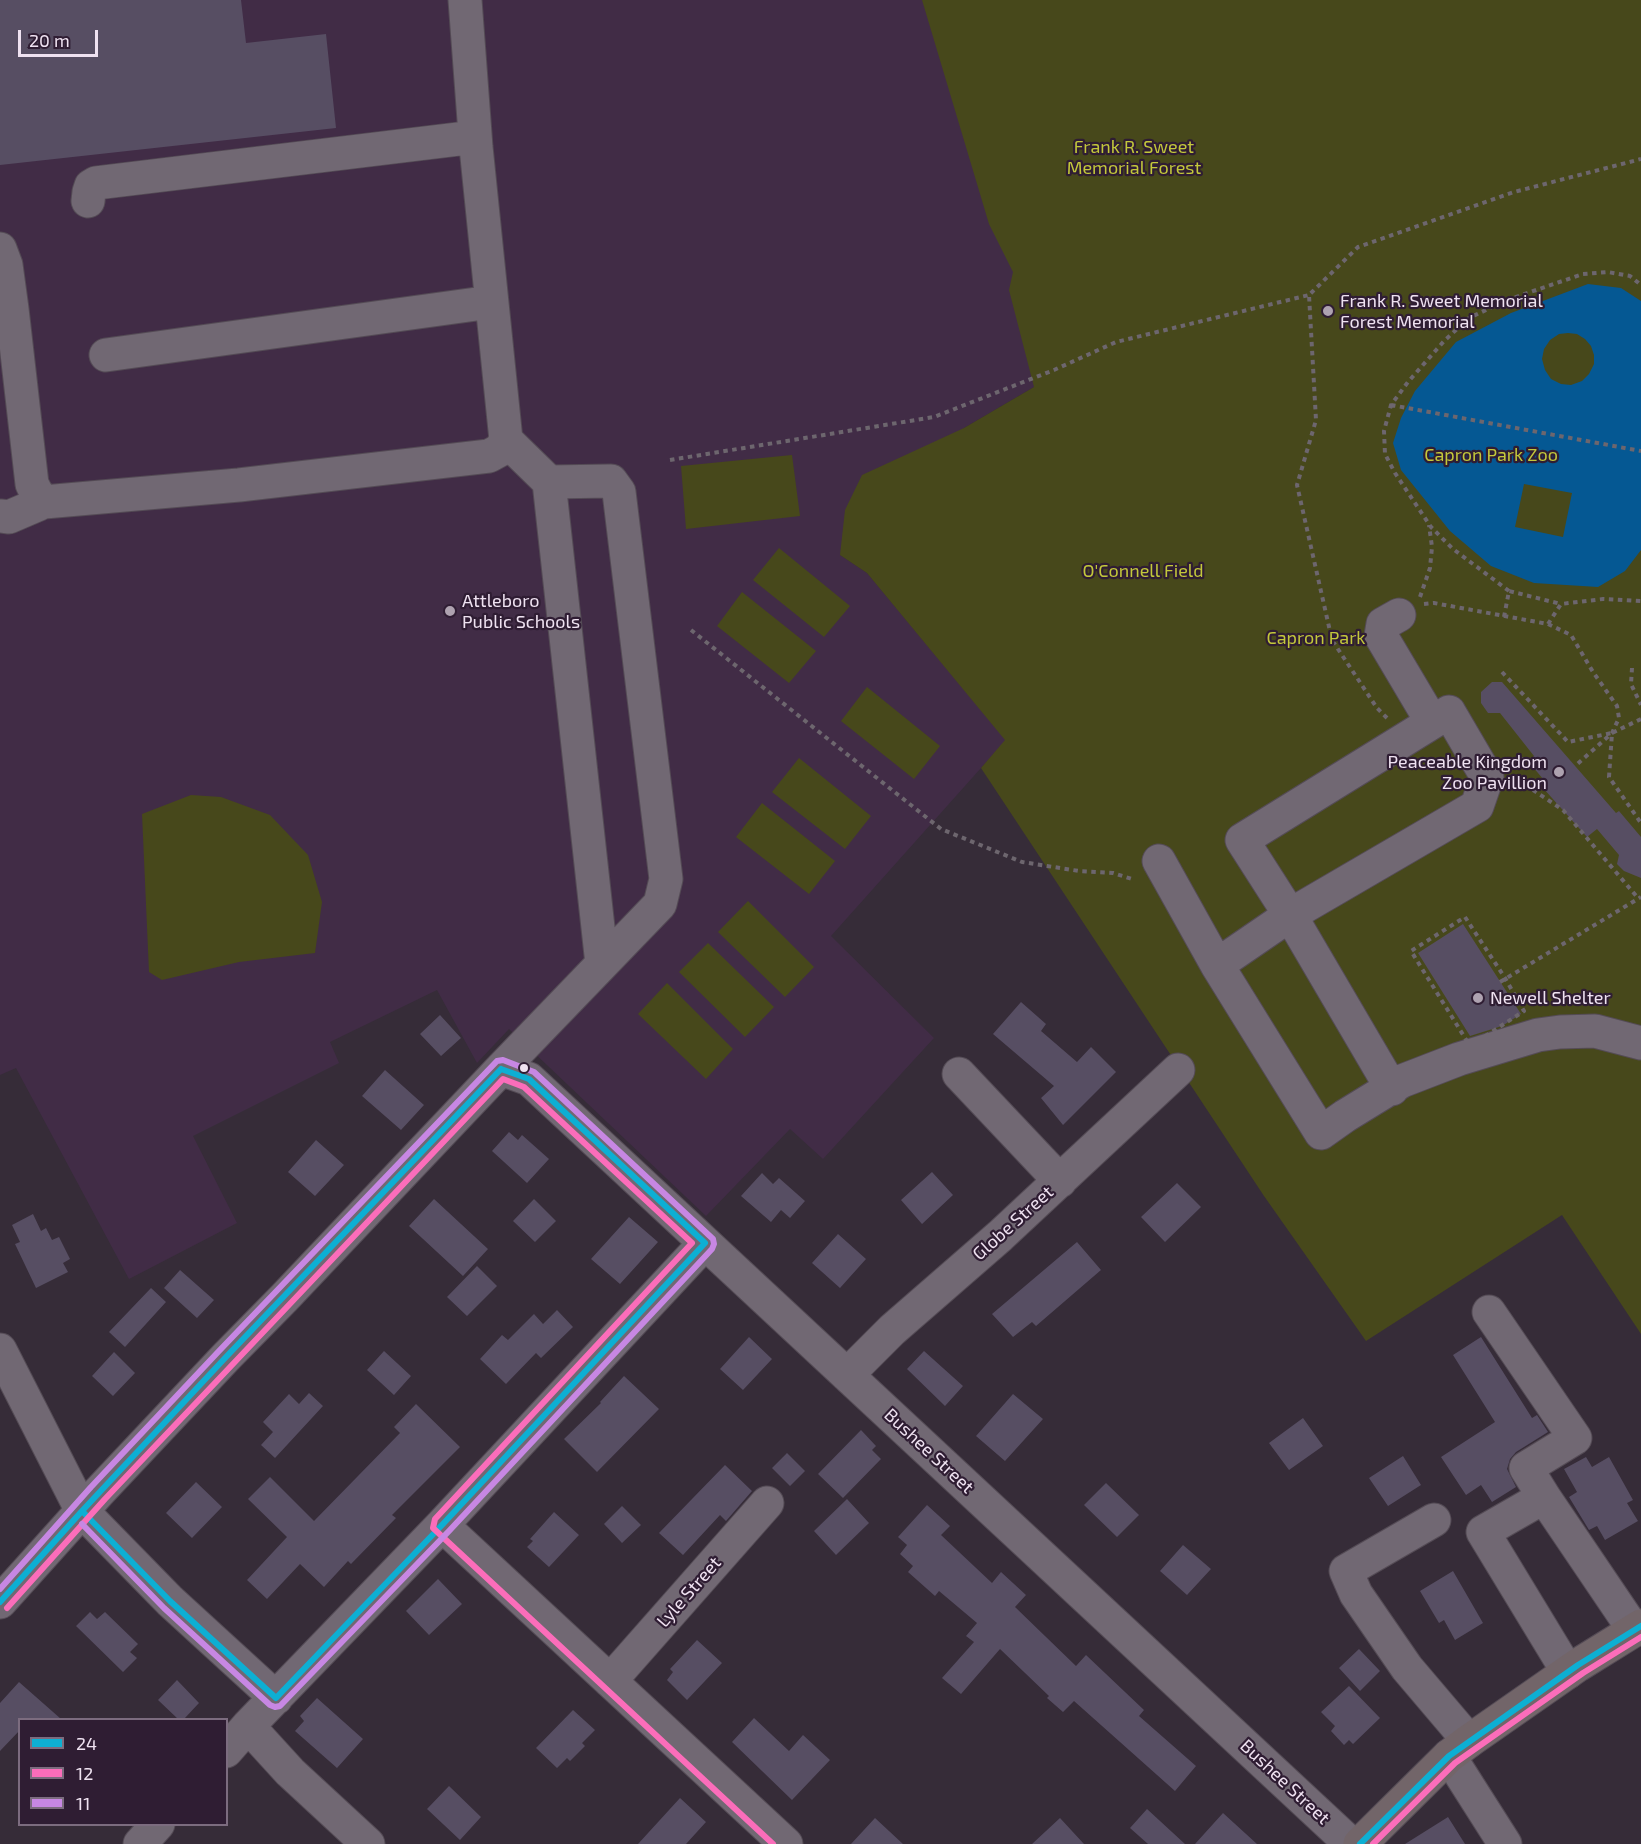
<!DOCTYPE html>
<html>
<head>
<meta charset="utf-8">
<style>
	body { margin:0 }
	#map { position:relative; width:1641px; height:1844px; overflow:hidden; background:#362c38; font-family:"Exo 2",sans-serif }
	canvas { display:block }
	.legend { position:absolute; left:18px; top:1718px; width:210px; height:108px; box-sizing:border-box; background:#2f1d33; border:2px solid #7c6c7f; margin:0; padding:8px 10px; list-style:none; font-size:18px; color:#efe2f1 }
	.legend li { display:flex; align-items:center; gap:12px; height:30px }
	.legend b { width:30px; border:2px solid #7c6c7f }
	.scale { position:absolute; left:18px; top:30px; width:80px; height:27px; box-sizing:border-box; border:3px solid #efe2f1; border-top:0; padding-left:8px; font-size:18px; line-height:21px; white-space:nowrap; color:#efe2f1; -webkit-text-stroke:4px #2f1d33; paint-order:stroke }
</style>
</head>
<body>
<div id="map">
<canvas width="1641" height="1844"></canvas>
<ul class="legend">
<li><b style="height:8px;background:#0dafd3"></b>24</li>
<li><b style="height:8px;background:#fb6dba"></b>12</li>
<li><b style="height:8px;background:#c787e3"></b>11</li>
</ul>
<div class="scale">20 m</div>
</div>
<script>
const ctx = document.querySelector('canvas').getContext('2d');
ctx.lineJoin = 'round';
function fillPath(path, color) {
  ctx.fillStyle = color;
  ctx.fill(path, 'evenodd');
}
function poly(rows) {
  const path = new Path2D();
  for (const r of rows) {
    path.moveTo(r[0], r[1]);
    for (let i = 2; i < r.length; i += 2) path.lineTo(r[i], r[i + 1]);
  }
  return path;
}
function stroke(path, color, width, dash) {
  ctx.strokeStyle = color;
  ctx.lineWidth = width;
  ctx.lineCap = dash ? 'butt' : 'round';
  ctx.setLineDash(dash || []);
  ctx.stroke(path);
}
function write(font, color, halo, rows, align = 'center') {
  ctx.font = font + ' "Exo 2",sans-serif';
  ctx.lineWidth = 4.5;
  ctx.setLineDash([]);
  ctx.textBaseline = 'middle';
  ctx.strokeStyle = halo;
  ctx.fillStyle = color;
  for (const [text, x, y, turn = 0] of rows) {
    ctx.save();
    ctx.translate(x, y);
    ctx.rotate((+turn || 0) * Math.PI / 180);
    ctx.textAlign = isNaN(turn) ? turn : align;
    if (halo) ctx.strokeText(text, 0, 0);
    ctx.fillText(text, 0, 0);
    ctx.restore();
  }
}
const built = poly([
	[0,0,1641,0,1034,387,964,428,840,555,867,573,1006,740,831,936,934,1038,823,1159,790,1129,706,1216,509,1029,477,1063,437,990,330,1042,339,1063,193,1136,237,1223,129,1279,16,1068,0,1075]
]);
const green = poly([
	[922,0,1641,0,1641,1334,1562,1215,1366,1341,1264,1196,981,768,1005,740,867,573,840,555,845,510,862,475,964,428,1034,387,1009,290,1013,272,989,224],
	[792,455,800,516,686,529,681,466],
	[779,548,850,606,824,637,753,580],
	[742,592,816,651,789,683,717,626],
	[867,687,940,746,914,779,841,721],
	[799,758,871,816,845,849,772,792],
	[191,795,221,797,270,815,308,855,322,902,315,953,239,962,162,980,149,972,142,814],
	[762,803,835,861,809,894,736,837],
	[748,901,814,967,785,997,718,932],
	[708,943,774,1007,745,1037,679,972],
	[667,983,733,1049,706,1079,638,1014]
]);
const water = poly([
	[1588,284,1621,288,1641,301,1641,550,1625,571,1598,587,1534,583,1491,566,1450,531,1401,470,1393,443,1401,418,1415,391,1456,342,1511,313],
	[1568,333,1577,334,1585,339,1591,346,1594,355,1594,364,1589,374,1582,381,1571,385,1561,384,1551,379,1545,370,1542,359,1544,349,1550,340,1559,334],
	[1524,484,1572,493,1563,537,1515,527]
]);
const building = poly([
	[0,0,241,0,246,43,326,34,336,128,0,165],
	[1492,682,1502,682,1616,813,1619,811,1641,837,1641,878,1624,871,1617,864,1619,855,1597,829,1587,837,1543,788,1543,779,1528,761,1534,756,1500,713,1488,713,1481,703,1481,692],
	[1463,924,1521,1014,1502,1026,1470,1036,1418,953],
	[1021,1002,1046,1024,1041,1031,1077,1062,1091,1047,1116,1072,1063,1125,1041,1098,1054,1086,993,1034],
	[440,1015,461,1038,441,1056,420,1034],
	[385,1070,424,1105,401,1130,362,1096],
	[509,1132,518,1140,522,1135,549,1159,527,1183,492,1151],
	[316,1140,344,1165,315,1196,288,1172],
	[932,1172,953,1195,922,1224,901,1200],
	[762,1173,773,1184,779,1178,805,1201,790,1218,781,1210,771,1222,741,1196],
	[1177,1183,1201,1207,1165,1242,1141,1217],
	[434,1199,488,1249,463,1276,409,1226],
	[534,1199,556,1221,535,1242,513,1221],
	[33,1214,41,1231,46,1228,52,1240,59,1237,70,1259,63,1263,68,1272,36,1288,15,1244,20,1242,12,1225],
	[629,1217,658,1242,620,1284,591,1259],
	[838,1234,866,1259,840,1288,812,1263],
	[1077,1242,1101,1270,1036,1326,1032,1322,1013,1337,992,1314],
	[477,1266,497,1286,467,1316,447,1297],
	[180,1270,214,1300,197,1318,164,1288],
	[151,1288,166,1302,125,1347,109,1332],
	[557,1310,573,1327,541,1358,536,1353,506,1384,480,1359,502,1335,508,1340,534,1314,543,1324],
	[749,1337,772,1359,743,1390,720,1369],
	[1481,1337,1532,1418,1537,1415,1548,1432,1516,1452,1510,1459,1507,1469,1516,1487,1492,1502,1481,1485,1466,1495,1441,1457,1495,1422,1453,1355],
	[384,1351,411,1376,394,1395,367,1370],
	[924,1351,963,1386,945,1406,907,1369],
	[114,1352,135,1373,113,1396,92,1376],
	[624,1376,659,1409,597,1472,564,1439,601,1403,600,1402],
	[309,1393,323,1406,275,1458,261,1445,273,1432,263,1422,289,1394,299,1404],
	[1013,1394,1043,1419,1005,1461,976,1436],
	[416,1404,460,1447,392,1515,396,1518,351,1564,348,1561,324,1587,300,1564,267,1599,247,1580,287,1537,248,1499,270,1477,314,1521,400,1433,394,1427],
	[1303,1418,1323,1446,1289,1470,1269,1443],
	[861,1430,876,1446,872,1450,881,1459,843,1498,818,1474],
	[787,1453,805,1471,790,1486,772,1468],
	[1403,1456,1421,1485,1388,1506,1369,1478],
	[1586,1457,1592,1467,1609,1457,1633,1500,1627,1503,1638,1521,1605,1540,1597,1526,1589,1530,1569,1497,1577,1492,1564,1469],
	[725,1465,752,1491,726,1521,720,1515,683,1555,659,1533],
	[196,1482,222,1507,192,1538,166,1513],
	[1106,1483,1139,1515,1117,1537,1084,1505],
	[847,1499,869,1523,836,1555,814,1531],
	[927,1505,950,1526,941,1535,992,1583,1001,1572,1026,1595,1015,1607,1076,1666,1086,1655,1144,1710,1139,1716,1196,1766,1175,1791,1074,1701,1063,1712,1047,1698,1049,1696,1000,1649,961,1694,942,1678,974,1642,966,1636,977,1623,939,1591,935,1596,908,1572,913,1566,900,1554,907,1545,898,1537],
	[622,1506,641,1525,622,1543,604,1524],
	[554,1512,579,1535,549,1567,527,1547,533,1541,530,1539],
	[1183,1545,1211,1569,1187,1595,1160,1571],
	[1453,1571,1483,1623,1455,1640,1444,1620,1439,1623,1420,1591],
	[438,1579,462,1604,429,1635,406,1611],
	[90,1612,97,1619,105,1612,138,1644,130,1652,137,1658,123,1672,76,1626],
	[697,1640,722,1663,687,1700,667,1680,673,1672,670,1669],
	[1359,1649,1380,1671,1360,1691,1339,1668],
	[177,1680,199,1703,184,1719,178,1719,158,1700],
	[19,1682,61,1719,20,1719,20,1730,0,1751,0,1703],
	[1349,1686,1380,1718,1353,1744,1349,1740,1344,1745,1331,1731,1335,1726,1321,1712],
	[317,1698,363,1739,337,1768,295,1731,304,1721,300,1716],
	[573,1710,595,1730,582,1743,585,1746,570,1761,567,1758,557,1768,536,1748],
	[754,1718,789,1751,803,1735,830,1760,792,1800,732,1742],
	[449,1786,481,1817,460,1840,427,1809],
	[680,1798,706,1822,686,1844,638,1844],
	[1147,1809,1185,1844,1148,1844,1130,1828],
	[1223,1813,1257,1844,1195,1844],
	[1448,1817,1465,1844,1405,1844],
	[875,1818,903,1844,851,1844],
	[1060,1818,1084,1844,1032,1844]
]);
const path = poly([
	[1391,405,1641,451],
	[670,460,934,417,1054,370,1116,342,1309,295],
	[1509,591,1453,549,1431,527,1395,473,1385,454,1384,431,1391,405,1408,382,1444,341,1469,318,1507,300,1583,274,1608,272,1630,276,1641,285],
	[1420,597,1430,568,1432,547,1429,525],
	[1424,604,1434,603,1548,624,1571,635,1593,672,1617,706,1619,718,1612,733,1575,766],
	[1504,617,1509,591,1561,604],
	[1548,624,1561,604,1603,599,1641,601],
	[691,630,941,829,1022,862,1079,871,1113,873,1135,880],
	[1632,668,1631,684,1641,705],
	[1502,672,1568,742,1612,733],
	[1387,718,1377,708,1332,640,1297,485,1316,420,1309,295,1358,247,1514,192,1641,159],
	[1641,719,1612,733,1609,777,1641,823],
	[1511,762,1524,759],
	[1516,784,1530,788,1563,810,1638,898],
	[1465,917,1505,978,1524,1011,1470,1046,1411,951,1465,917],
	[1500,982,1641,897]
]);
const minor = poly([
	[88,201,89,192,91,186,96,183,475,137],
	[0,249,6,265,12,309,32,484,36,492,44,502],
	[106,355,491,302],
	[549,482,602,964],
	[0,516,9,517,44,502,239,485,489,456,500,450,506,440,476,147,465,0],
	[1399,615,1383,624,1381,636,1432,722],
	[1159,861,1217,965,1321,1133,1345,1116,1402,1081,1459,1059,1538,1035,1560,1032,1595,1031,1641,1043],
	[1217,965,1290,915,1242,840,1449,712,1487,777,1477,806,1290,915,1392,1089],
	[501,1069,529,1079,1351,1844],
	[959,1074,1060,1181],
	[1489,1312,1575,1438,1526,1468,1544,1497,1483,1532,1568,1672],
	[0,1350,82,1511,170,1601,276,1698],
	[847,1375,892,1330,1000,1236,1178,1070],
	[1544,1497,1634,1630],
	[1434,1520,1346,1571,1356,1594,1407,1668,1469,1741],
	[442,1525,786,1844],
	[0,1602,98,1493,226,1357,285,1297,501,1069,660,904,666,879,619,492,611,481,549,482,506,440],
	[610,1681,767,1503],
	[248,1726,290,1772,368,1844],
	[226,1751,248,1726,442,1525,705,1243],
	[1449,1756,1505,1844],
	[140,1844,158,1824]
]);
const highway = poly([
	[1360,1844,1449,1756,1469,1741,1578,1665,1641,1626]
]);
const bus1 = poly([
	[501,1069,529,1079,705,1243,442,1525,276,1698,170,1601,82,1511,226,1357,501,1069],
	[0,1602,82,1511],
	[1360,1844,1449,1756,1578,1665,1641,1626]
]);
const bus2 = poly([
	[7,1608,105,1499,503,1079,524,1087,692,1243,435,1519,433,1528,773,1844],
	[1373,1844,1455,1763,1583,1673,1641,1637]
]);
const bus3 = poly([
	[0,1589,91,1487,219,1351,497,1061,503,1060,534,1072,713,1239,714,1244,712,1249,449,1531,280,1706,275,1707,270,1705,164,1608,82,1524]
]);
const markers = [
	[1328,311,6,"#aea2b0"],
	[450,611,6,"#aea2b0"],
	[1559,772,6,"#aea2b0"],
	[1478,998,6,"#aea2b0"],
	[524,1068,5,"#efe2f1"]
];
const parkNames = [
	["Frank R. Sweet",1134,147],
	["Memorial Forest",1134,168],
	["Capron Park Zoo",1491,455],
	["O'Connell Field",1143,571],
	["Capron Park",1316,638]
];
const poiNames = [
	["Frank R. Sweet Memorial",1340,301],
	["Forest Memorial",1340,322],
	["Attleboro",462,601],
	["Public Schools",462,622],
	["Peaceable Kingdom",1547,762,"right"],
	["Zoo Pavillion",1547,783,"right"],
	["Newell Shelter",1490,998]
];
const streetNames = [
	["Globe Street",1013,1223,-42],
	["Bushee Street",929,1451,43],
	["Lyle Street",689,1592,-49],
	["Bushee Street",1285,1782,43]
];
fillPath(built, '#412c46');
fillPath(green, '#47481b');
fillPath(water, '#055893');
fillPath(building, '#574e63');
stroke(minor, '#544b55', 35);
stroke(highway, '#544b55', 35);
stroke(path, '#6d666e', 4, [4.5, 4.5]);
stroke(minor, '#716873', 33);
stroke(highway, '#726569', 33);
stroke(bus1, '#0dafd3', 6);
stroke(bus2, '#fb6dba', 6);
stroke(bus3, '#c787e3', 6);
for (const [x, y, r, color] of markers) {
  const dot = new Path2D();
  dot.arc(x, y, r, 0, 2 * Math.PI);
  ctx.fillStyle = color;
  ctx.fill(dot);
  stroke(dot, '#2f1d33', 2);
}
write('18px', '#c3c83b', '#2f1d33', parkNames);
write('18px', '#efe2f1', '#2f1d33', poiNames, 'left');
write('18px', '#efe2f1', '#2f1d33', streetNames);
</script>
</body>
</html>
